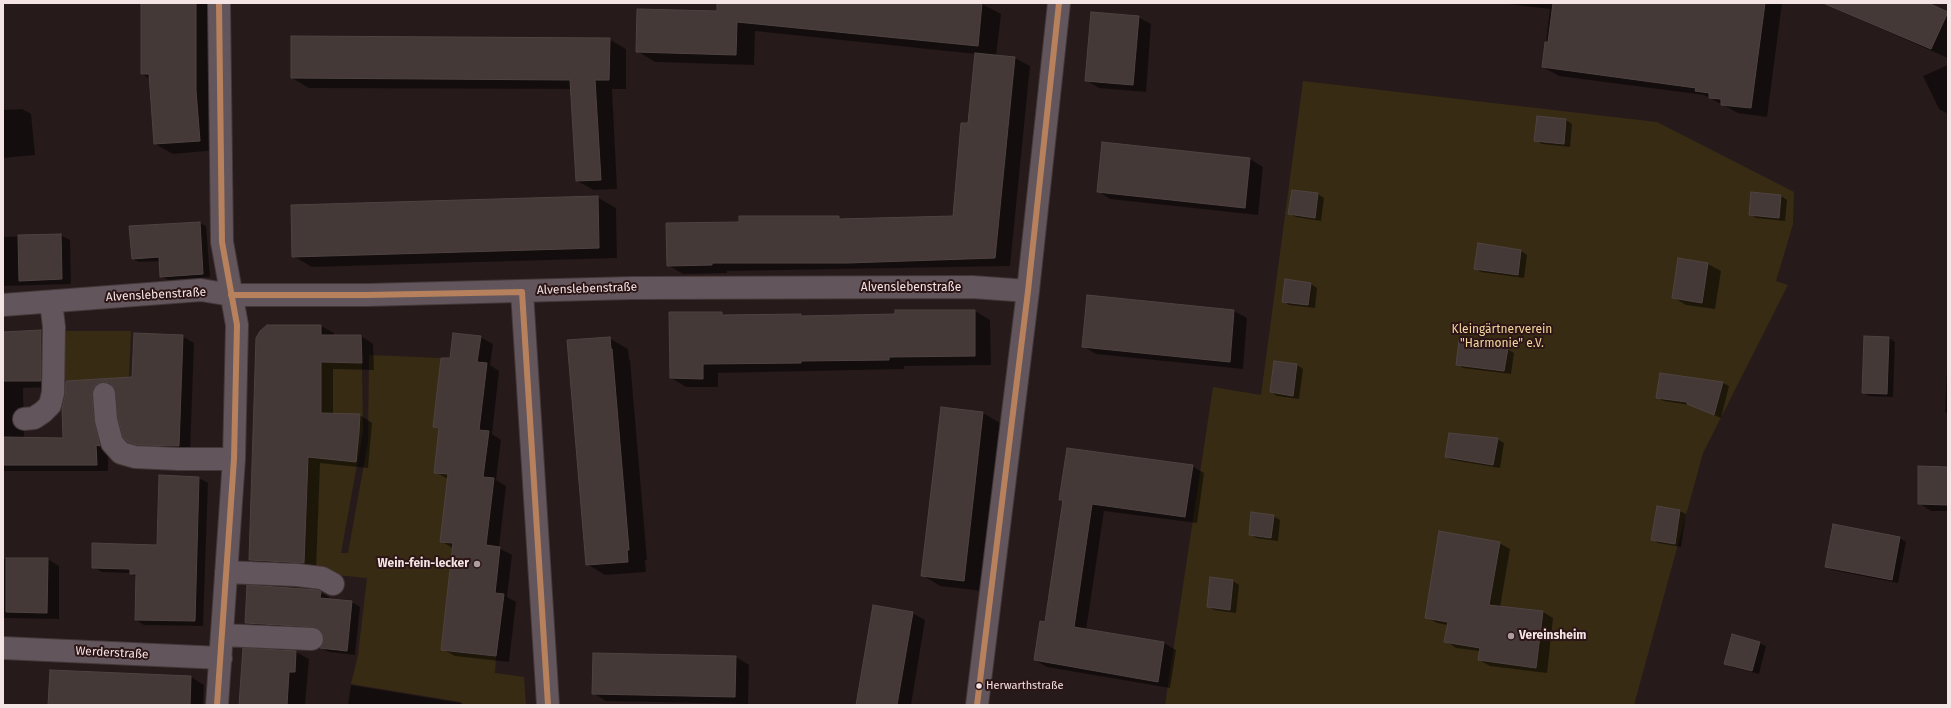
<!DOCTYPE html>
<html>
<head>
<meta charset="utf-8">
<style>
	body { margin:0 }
	#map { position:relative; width:1951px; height:708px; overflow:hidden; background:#271a1b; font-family:"Fira Sans",sans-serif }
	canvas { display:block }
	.frame { position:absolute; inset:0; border:4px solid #f5e4e4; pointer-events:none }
</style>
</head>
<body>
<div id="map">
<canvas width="1951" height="708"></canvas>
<div class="frame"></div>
</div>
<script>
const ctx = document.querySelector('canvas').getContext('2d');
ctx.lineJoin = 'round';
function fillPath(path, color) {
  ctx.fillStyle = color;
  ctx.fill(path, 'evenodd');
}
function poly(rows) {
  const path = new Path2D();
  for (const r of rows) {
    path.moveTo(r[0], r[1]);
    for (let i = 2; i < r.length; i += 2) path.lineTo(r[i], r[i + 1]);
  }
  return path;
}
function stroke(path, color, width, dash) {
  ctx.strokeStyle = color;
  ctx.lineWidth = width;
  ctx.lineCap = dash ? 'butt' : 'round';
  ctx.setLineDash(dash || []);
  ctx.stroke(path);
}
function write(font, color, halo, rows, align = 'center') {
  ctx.font = font + ' "Fira Sans",sans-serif';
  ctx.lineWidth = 4;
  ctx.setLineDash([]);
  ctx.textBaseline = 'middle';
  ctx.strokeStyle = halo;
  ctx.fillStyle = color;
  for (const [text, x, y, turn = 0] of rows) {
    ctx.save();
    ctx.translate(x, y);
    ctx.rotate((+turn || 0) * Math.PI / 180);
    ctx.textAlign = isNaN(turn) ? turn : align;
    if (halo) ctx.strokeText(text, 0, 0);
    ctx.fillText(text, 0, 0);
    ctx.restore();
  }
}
const green = poly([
	[1303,81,1657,122,1794,192,1793,224,1776,281,1788,285,1703,453,1634,705,1165,705,1213,387,1261,395],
	[59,331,131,331,129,378,60,381],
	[369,355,441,358,433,427,439,428,434,472,448,474,440,542,453,543,441,649,496,656,495,673,524,677,526,705,461,705,461,702,351,684,358,655,367,578,295,571,306,495,309,433,309,370,321,370,321,363,362,363,363,432,341,553,348,553,368,442]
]);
const shadow = poly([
	[141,3,212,3,217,150,173,154,155,144,150,79,142,74],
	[741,3,975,3,982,4,1001,14,996,56,1015,58,1030,66,1010,266,727,271,727,273,683,274,668,265,740,223,838,217,844,220,954,216,969,124,976,54,755,31,754,65,655,62,637,51,737,13],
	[1500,3,1782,3,1767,117,1738,113,1704,95,1559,76,1543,67,1550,9],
	[1823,3,1926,3,1948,13,1948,58],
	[1138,17,1151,24,1146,92,1099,88,1086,80],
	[609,39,626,49,626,89,612,89,617,189,594,190,577,181,572,89,309,88,292,78],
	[1948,65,1948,114,1939,109,1923,76],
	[3,103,4,110,22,109,31,114,35,155,3,158],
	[1566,120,1572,124,1570,147,1542,144,1535,140],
	[1103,143,1250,159,1263,167,1258,215,1110,199,1098,191],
	[1293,191,1318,194,1324,198,1321,221,1296,217,1290,214],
	[1781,196,1787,200,1785,221,1756,218,1750,214],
	[597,197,616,208,617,258,312,267,293,256],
	[200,223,206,226,210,277,168,280,161,276,161,261,139,262,133,259],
	[60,235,70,240,71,284,3,286,3,237],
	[1521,251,1527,255,1524,278,1481,272,1475,268],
	[1679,259,1708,264,1721,271,1715,309,1686,305,1673,297],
	[1286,280,1311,284,1317,288,1315,308,1289,305,1283,301],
	[975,311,990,320,991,365,904,366,904,369,718,373,718,387,686,387,671,378,721,313,727,316,803,317,896,315],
	[1234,311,1247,318,1243,369,1096,354,1083,346],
	[267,326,321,326,334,333,334,336,361,336,373,344,374,370,333,369,333,414,360,415,372,423,368,468,320,463,316,570,262,567,250,560],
	[41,331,53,338,52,387,23,388,24,439,64,439,67,381,133,378,182,336,194,343,190,453,141,448,129,441,116,388,109,390,108,471,3,471,3,333],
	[480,337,493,344,490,365,499,371,492,434,501,440,496,480,506,486,499,548,512,555,507,597,516,602,509,662,455,656,442,649,454,549,441,541,448,479,435,472,440,430,434,426,450,359],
	[1865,337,1889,338,1895,342,1893,397,1869,396,1863,392],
	[609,338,628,349,629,359,630,360,647,560,645,560,646,572,605,575,587,564],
	[1948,347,1948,414,1945,412],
	[1507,349,1514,353,1511,374,1463,368,1457,364],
	[1275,362,1297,365,1303,369,1299,399,1277,396,1271,392],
	[1723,383,1729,386,1721,418,1690,405,1664,401,1657,398],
	[942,408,983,413,1002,424,982,591,940,586,922,575],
	[1497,439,1504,443,1500,468,1452,460,1446,457],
	[1192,466,1204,473,1197,523,1104,511,1086,630,1164,643,1176,650,1170,688,1047,667,1035,660,1046,623,1064,501,1061,499],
	[1948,468,1948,511,1931,511,1919,503],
	[160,476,199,478,208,483,203,626,144,625,136,620,136,577,130,573,102,572,93,567,158,546],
	[1657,507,1680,511,1686,514,1681,547,1658,543,1652,539],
	[1273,516,1280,520,1278,541,1256,538,1250,534],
	[1900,538,1906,542,1898,583,1832,570,1826,566],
	[1499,543,1510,549,1500,607,1543,612,1553,618,1547,673,1490,666,1479,660,1480,651,1456,648,1446,641,1448,625,1437,623,1426,617],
	[3,559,48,559,59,566,59,619,3,618],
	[1211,578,1233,581,1239,585,1236,613,1214,610,1208,606],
	[318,591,329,597,329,600,352,602,360,607,355,655,329,652,321,648,325,640,322,631,254,628,246,623],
	[912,613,925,620,911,705,857,705],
	[1759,643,1766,646,1759,674,1731,667,1725,663],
	[244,649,296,652,309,659,305,705,240,705],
	[594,654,736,657,749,665,748,704,606,701,593,693],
	[191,677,204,685,203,705,49,705],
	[351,685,461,703,465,705,348,705]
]);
const building = poly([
	[145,3,196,3,196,91,200,141,154,144,149,74,141,74,141,4,145,3],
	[717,3,982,3,978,46,737,22,736,55,636,52,637,9,717,11,717,3],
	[1553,3,1765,3,1751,108,1721,105,1721,99,1709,98,1709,93,1695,91,1696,88,1542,67,1545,42,1548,42,1553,3],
	[1823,3,1928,3,1948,12,1931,49,1823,3],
	[1091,12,1139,16,1133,85,1085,81,1091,12],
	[291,36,610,38,609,80,595,80,601,180,576,181,570,80,291,78,291,36],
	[975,53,1015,57,995,258,847,263,712,263,712,265,667,266,666,223,739,222,739,216,839,216,839,219,953,216,961,123,968,123,975,53],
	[1537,116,1566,119,1564,144,1534,141,1537,116],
	[1102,142,1250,158,1245,208,1097,192,1102,142],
	[1292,190,1318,193,1315,218,1288,214,1292,190],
	[1751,192,1781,195,1779,218,1749,215,1751,192],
	[598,196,599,248,292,257,291,205,598,196],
	[200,222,203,274,160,277,159,257,132,259,129,226,200,222],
	[61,234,62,279,19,281,18,235,61,234],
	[1478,243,1521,250,1518,275,1474,269,1478,243],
	[1678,258,1708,263,1702,303,1672,298,1678,258],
	[1285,279,1311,283,1308,305,1282,302,1285,279],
	[1087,295,1234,310,1230,362,1082,347,1087,295],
	[895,310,975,310,975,356,889,357,889,360,801,361,801,363,703,364,703,379,670,378,669,312,722,312,722,315,801,314,801,316,895,314,895,310],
	[267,325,321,325,321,335,361,335,362,363,321,362,321,413,360,414,359,432,356,462,308,457,304,563,249,560,256,338,260,331,267,325],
	[41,330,41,381,3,381,3,332,41,330],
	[134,333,183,335,179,446,137,445,128,442,123,437,118,418,114,387,110,383,103,382,97,384,93,388,92,395,94,421,100,446,96,445,97,465,3,465,3,437,63,438,62,409,65,396,66,381,132,377,134,333],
	[453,333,481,336,477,362,487,363,479,430,489,431,483,477,494,478,486,545,500,547,495,593,504,594,496,656,441,650,453,543,440,542,448,474,434,473,439,428,433,427,441,358,450,358,453,333],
	[1864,336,1889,337,1887,394,1862,393,1864,336],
	[610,337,611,349,612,349,629,550,627,550,628,562,586,565,567,340,610,337],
	[1459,340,1508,348,1504,371,1456,365,1459,340],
	[1274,361,1297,364,1293,396,1270,392,1274,361],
	[1660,373,1723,382,1714,415,1687,404,1687,402,1656,398,1660,373],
	[941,407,983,412,964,581,921,576,941,407],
	[1449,433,1498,438,1493,465,1445,457,1449,433],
	[1067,448,1193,465,1185,517,1092,504,1074,627,1164,642,1158,682,1034,660,1040,621,1045,622,1063,500,1059,500,1067,448],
	[1918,466,1948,467,1948,505,1918,504,1918,466],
	[159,475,199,477,195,621,135,620,136,574,130,574,130,569,92,568,92,543,157,545,159,475],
	[1657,506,1680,510,1675,544,1651,540,1657,506],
	[1251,512,1274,515,1271,538,1249,535,1251,512],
	[1833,524,1900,537,1892,580,1825,567,1833,524],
	[1439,531,1500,542,1489,605,1543,611,1536,668,1478,660,1480,648,1444,642,1448,622,1425,618,1439,531],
	[6,558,48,558,47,613,6,612,6,558],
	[1210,577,1233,580,1230,610,1207,607,1210,577],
	[247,585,318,590,321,592,320,598,352,601,347,651,320,648,324,640,323,634,319,629,313,627,245,623,247,585],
	[873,605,913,612,897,705,856,705,873,605],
	[1732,634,1760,642,1752,671,1724,664,1732,634],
	[243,648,296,651,295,672,289,672,287,705,239,705,243,648],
	[593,653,736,656,735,697,592,694,593,653],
	[50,670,191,676,190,705,48,705,50,670]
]);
const minor = poly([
	[522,292,548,705],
	[3,305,201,290,231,295,367,295,632,288,972,287,1028,291],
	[104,394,106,420,112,443,121,453,135,457,179,459,234,459],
	[24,419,34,418,43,412,50,405,53,393,54,327,51,302],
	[226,572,297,575,322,578,333,584],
	[222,635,312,639],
	[3,648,221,658],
	[217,705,234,459,237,325,222,242,219,3],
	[977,705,1028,291,1059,3]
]);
const bus1 = poly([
	[231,295,367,295,522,292,548,705],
	[217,705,234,459,237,325,222,242,219,3],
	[977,705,1028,291,1059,3]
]);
const markers = [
	[477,564,4,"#ad9d9e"],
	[1511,636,4,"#ad9d9e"],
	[979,686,3.5,"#f5e4e4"]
];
const busNames = [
	["Herwarthstraße",986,686]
];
const streetNames = [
	["Alvenslebenstraße",911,288],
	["Alvenslebenstraße",587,289,-2],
	["Alvenslebenstraße",156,295,-3],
	["Werderstraße",112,653,3]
];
const parkNames = [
	["Kleingärtnerverein",1502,330],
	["\"Harmonie\" e.V.",1502,344]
];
const poiNames = [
	["Wein-fein-lecker",469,564],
	["Vereinsheim",1519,636,"left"]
];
fillPath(green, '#382b14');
fillPath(shadow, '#0007');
fillPath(building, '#443937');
stroke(building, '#4e4341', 1);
stroke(minor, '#433738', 24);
stroke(minor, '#62565c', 22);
stroke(bus1, '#b6815c', 6);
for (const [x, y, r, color] of markers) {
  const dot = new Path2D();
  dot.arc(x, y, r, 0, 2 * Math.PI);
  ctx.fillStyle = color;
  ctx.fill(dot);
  stroke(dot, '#2c1516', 1.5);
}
write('11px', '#f5e4e4', '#2c1516', busNames, 'left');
write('12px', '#f5e4e4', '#2c1516', streetNames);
write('12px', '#f3d59c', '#2c1516', parkNames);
write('bold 12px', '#f5e4e4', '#2c1516', poiNames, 'right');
</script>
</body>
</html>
